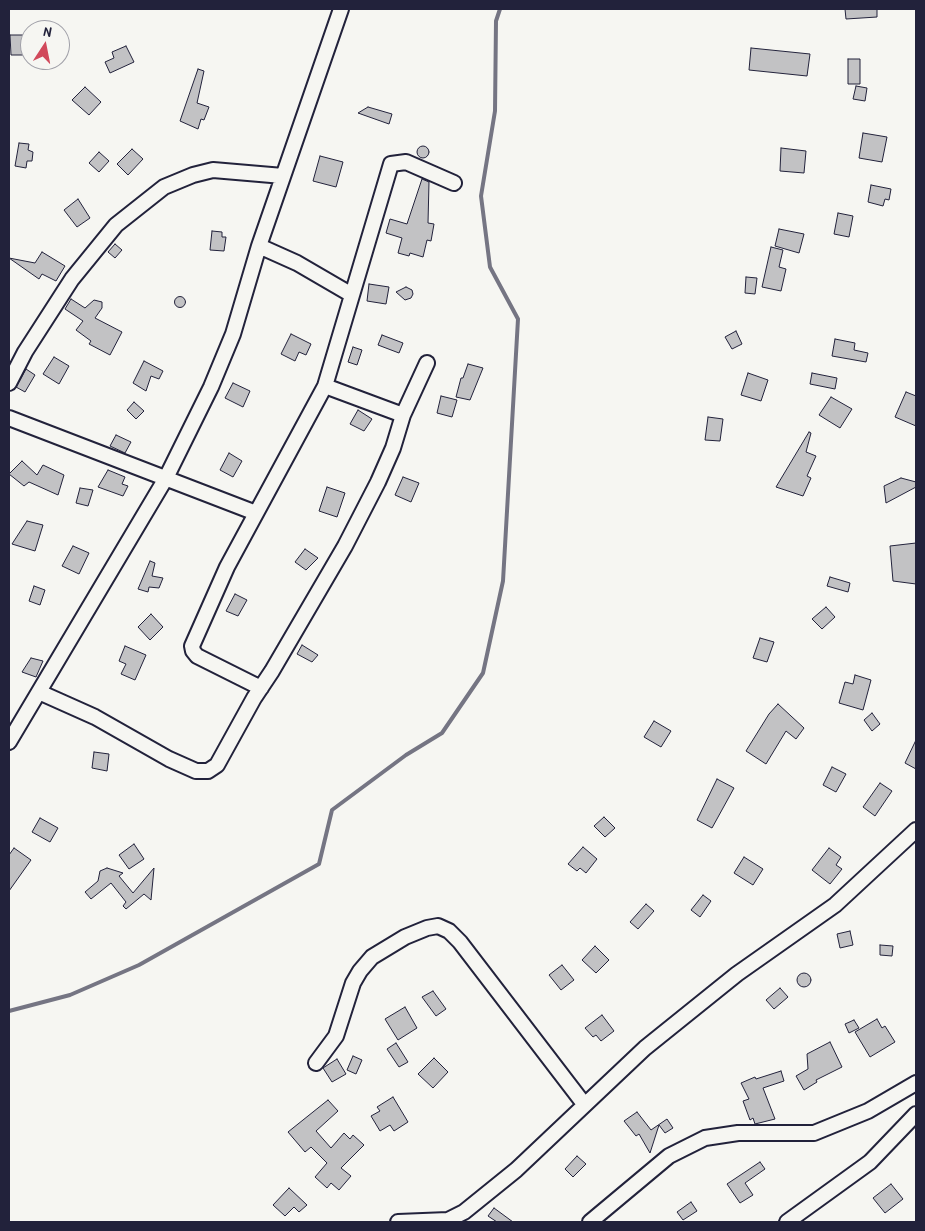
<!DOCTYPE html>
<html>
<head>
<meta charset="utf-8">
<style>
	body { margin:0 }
	#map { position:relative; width:925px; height:1231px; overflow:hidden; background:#f6f6f2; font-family:"Patrick Hand",sans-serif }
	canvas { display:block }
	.frame { position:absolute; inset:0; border:10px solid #22223b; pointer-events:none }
	.north { position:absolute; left:20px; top:20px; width:50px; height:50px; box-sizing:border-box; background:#f6f6f2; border:1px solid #a1a1a9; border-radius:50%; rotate:11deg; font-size:14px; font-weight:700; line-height:20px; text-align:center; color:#22223b }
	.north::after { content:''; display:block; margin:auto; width:18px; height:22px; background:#d1495b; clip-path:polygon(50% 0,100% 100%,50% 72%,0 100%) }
</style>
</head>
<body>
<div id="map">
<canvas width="925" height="1231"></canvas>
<div class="frame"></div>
<div class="north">N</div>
</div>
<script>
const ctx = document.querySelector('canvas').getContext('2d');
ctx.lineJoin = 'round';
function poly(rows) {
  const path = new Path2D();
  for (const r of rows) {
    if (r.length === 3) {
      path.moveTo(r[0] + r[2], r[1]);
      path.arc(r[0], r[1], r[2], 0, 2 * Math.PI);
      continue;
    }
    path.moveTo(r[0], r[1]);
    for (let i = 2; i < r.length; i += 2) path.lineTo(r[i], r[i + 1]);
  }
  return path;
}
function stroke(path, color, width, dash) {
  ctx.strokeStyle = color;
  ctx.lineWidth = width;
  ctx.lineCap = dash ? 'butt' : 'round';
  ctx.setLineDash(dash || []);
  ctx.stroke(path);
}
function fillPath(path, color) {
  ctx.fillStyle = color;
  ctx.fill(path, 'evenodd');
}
const stream = poly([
	[9,1011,70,995,139,965,319,864,332,810,406,755,442,733,483,673,503,581,518,319,490,267,481,196,495,111,496,21,500,9]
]);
const building = poly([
	[845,9,877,9,877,17,846,19,845,9],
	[10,35,30,35,30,55,11,55,10,35],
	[126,46,134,62,110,73,105,62,114,58,112,52,126,46],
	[751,48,810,54,807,76,749,70,751,48],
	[848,59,860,59,860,84,848,84,848,59],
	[198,69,204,71,197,103,209,107,204,120,201,119,198,129,180,121,198,69],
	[856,86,867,88,865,101,853,99,856,86],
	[85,87,101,102,89,115,72,100,85,87],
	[368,107,392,114,389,124,358,113,368,107],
	[863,133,887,137,882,162,859,158,863,133],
	[19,143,29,144,28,150,33,152,32,161,27,161,26,168,15,166,19,143],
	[423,152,6],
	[781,148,806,151,804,173,780,171,781,148],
	[132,149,143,159,128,175,117,164,132,149],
	[99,152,109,161,99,172,89,163,99,152],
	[320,156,343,162,336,187,313,181,320,156],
	[422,179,429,182,428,223,434,224,431,241,427,240,423,257,410,253,409,256,398,253,402,238,386,233,390,219,407,224,422,179],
	[871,185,891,189,889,200,885,199,883,206,868,202,871,185],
	[78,199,90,218,77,227,64,210,78,199],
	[838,213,853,216,849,237,834,234,838,213],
	[779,229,804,234,799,253,775,246,779,229],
	[212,231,222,232,222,237,226,237,224,251,210,250,212,231],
	[115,244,122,250,115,258,108,252,115,244],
	[771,247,783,250,779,267,786,269,781,291,762,287,771,247],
	[42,252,65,266,56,281,42,274,39,279,9,258,35,263,42,252],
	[746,277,757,278,755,294,745,293,746,277],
	[369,284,389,287,386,304,367,301,369,284],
	[406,287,412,290,413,294,411,298,405,300,396,292,406,287],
	[180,302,5.5],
	[71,299,85,308,94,300,102,302,102,308,95,318,122,332,110,355,89,344,91,341,76,330,83,321,65,309,71,299],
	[736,331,742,344,732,349,725,337,736,331],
	[291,334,311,344,306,355,299,352,295,361,281,354,291,334],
	[382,335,403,343,399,353,378,345,382,335],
	[835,339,855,343,854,350,868,353,866,362,832,356,835,339],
	[353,347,362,350,357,365,348,362,353,347],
	[54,357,69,366,59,384,43,374,54,357],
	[144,361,163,371,159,379,151,376,146,391,133,383,144,361],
	[468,364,483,368,470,400,456,397,461,378,463,378,468,364],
	[26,369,35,375,25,392,16,387,26,369],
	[748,373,768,380,761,401,741,395,748,373],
	[812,373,837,378,835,389,810,384,812,373],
	[233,383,250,391,243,407,225,398,233,383],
	[906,392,916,396,916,426,895,417,906,392],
	[441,396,457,400,452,417,437,413,441,396],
	[831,397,852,409,840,428,819,415,831,397],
	[134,402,144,411,136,419,127,410,134,402],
	[358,410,372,419,364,431,350,424,358,410],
	[708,417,723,419,720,441,705,440,708,417],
	[809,432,811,433,806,452,816,456,807,476,811,478,803,496,776,487,809,432],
	[116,435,131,442,125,453,110,446,116,435],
	[229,453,242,461,233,477,220,470,229,453],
	[22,461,37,475,43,465,64,475,58,495,29,482,24,486,9,474,22,461],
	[108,470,125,477,122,484,128,486,123,496,98,487,108,470],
	[403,477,419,483,411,502,395,495,403,477],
	[901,478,916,482,916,487,886,503,884,486,901,478],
	[327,487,345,493,337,517,319,511,327,487],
	[80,488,93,490,88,506,76,503,80,488],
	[27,521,43,525,35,551,12,544,27,521],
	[916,543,916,584,893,581,890,546,916,543],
	[73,546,89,553,79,574,62,566,73,546],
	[305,549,318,558,306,570,295,562,305,549],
	[150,561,155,563,152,576,163,578,159,588,149,587,148,592,138,589,150,561],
	[830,577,850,583,848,592,827,586,830,577],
	[34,586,45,590,40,605,29,601,34,586],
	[235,594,247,600,238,616,226,611,235,594],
	[826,607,835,617,822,629,812,619,826,607],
	[151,614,163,627,150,640,138,627,151,614],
	[760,638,774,642,767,662,753,658,760,638],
	[302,645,318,655,312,662,297,654,302,645],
	[125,646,146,655,135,680,121,674,126,664,119,661,125,646],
	[31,658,43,661,36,677,22,672,31,658],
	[855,675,871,680,863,710,839,703,845,682,853,684,855,675],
	[778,704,804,728,796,739,786,731,766,764,746,751,769,714,778,704],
	[872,713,880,724,872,731,864,720,872,713],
	[654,721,671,731,661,747,644,737,654,721],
	[916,740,916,769,905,763,916,740],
	[94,752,109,754,107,771,92,768,94,752],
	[832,767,846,774,836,792,823,785,832,767],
	[717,779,734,788,712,828,697,820,717,779],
	[880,783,892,791,875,816,863,807,880,783],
	[604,817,615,828,605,837,594,826,604,817],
	[40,818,58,828,50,842,32,832,40,818],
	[134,844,144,859,129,869,119,855,134,844],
	[583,847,597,859,586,873,580,868,577,871,568,864,583,847],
	[14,848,31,860,9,891,9,855,14,848],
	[829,848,841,857,836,865,842,869,830,884,812,870,829,848],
	[744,857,763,869,753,885,734,873,744,857],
	[107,868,123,873,119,876,133,893,154,868,151,900,144,894,126,909,123,906,126,902,111,883,91,899,85,892,98,881,100,871,107,868],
	[703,895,711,901,700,917,691,910,703,895],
	[646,904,654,911,638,929,630,922,646,904],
	[850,931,853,945,840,948,837,934,850,931],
	[880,945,893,946,892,956,880,955,880,945],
	[595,946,609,960,596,973,582,960,595,946],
	[562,965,574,980,561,990,549,975,562,965],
	[804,980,7],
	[780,988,788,997,774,1009,766,1000,780,988],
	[433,991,446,1009,436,1016,422,997,433,991],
	[405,1007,417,1028,398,1040,385,1019,405,1007],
	[602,1015,614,1031,601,1041,596,1035,593,1037,585,1028,602,1015],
	[877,1019,882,1028,885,1026,895,1042,870,1057,855,1032,877,1019],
	[854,1020,859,1028,849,1033,845,1024,854,1020],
	[830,1042,842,1067,816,1080,817,1082,804,1090,796,1076,808,1069,807,1054,830,1042],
	[396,1043,408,1062,399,1067,387,1049,396,1043],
	[353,1056,362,1060,356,1074,347,1070,353,1056],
	[434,1058,448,1072,433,1088,418,1074,434,1058],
	[337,1059,346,1074,332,1082,323,1068,337,1059],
	[781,1071,784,1081,763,1088,775,1119,755,1124,753,1118,750,1120,743,1101,749,1099,741,1083,755,1077,756,1079,781,1071],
	[393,1097,408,1122,394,1131,390,1125,380,1131,371,1116,380,1111,377,1107,393,1097],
	[328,1100,338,1111,316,1131,331,1148,344,1133,350,1139,353,1135,364,1145,341,1168,351,1176,339,1190,331,1183,327,1188,315,1177,327,1163,311,1147,305,1152,288,1132,328,1100],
	[637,1112,651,1130,667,1119,673,1128,665,1133,659,1125,650,1153,639,1134,636,1136,624,1121,637,1112],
	[577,1156,586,1164,573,1177,565,1169,577,1156],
	[760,1162,765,1169,745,1183,753,1195,740,1203,727,1184,760,1162],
	[891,1184,903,1199,885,1213,873,1198,891,1184],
	[289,1188,307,1205,299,1212,294,1207,285,1216,273,1205,289,1188],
	[691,1202,697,1211,683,1220,677,1212,691,1202],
	[494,1208,513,1222,497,1222,488,1216,494,1208]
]);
const street = poly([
	[259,246,297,263,352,295],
	[9,383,25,352,72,279,116,225,164,187,193,175,213,170,283,176],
	[325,386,403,415],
	[9,418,256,513],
	[261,688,197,656,193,651,192,646,227,567,325,386,391,164,406,162,454,183],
	[39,692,95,717,169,759,196,771,208,771,217,765,254,698,272,671,345,546,378,482,393,448,403,415,427,363],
	[9,742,166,478,211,387,233,334,259,246,341,9],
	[316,1063,336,1036,353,983,360,971,372,957,405,937,427,928,438,926,449,931,460,942,584,1104],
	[398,1222,448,1220,464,1212,516,1170,645,1048,737,974,835,905,916,830],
	[590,1222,669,1156,705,1138,738,1133,814,1133,868,1111,916,1083],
	[787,1222,870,1162,916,1114]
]);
stroke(stream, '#757583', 4);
fillPath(building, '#c2c2c4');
stroke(building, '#22223b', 1);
stroke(street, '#22223b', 18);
stroke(street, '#f6f6f2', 14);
</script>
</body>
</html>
